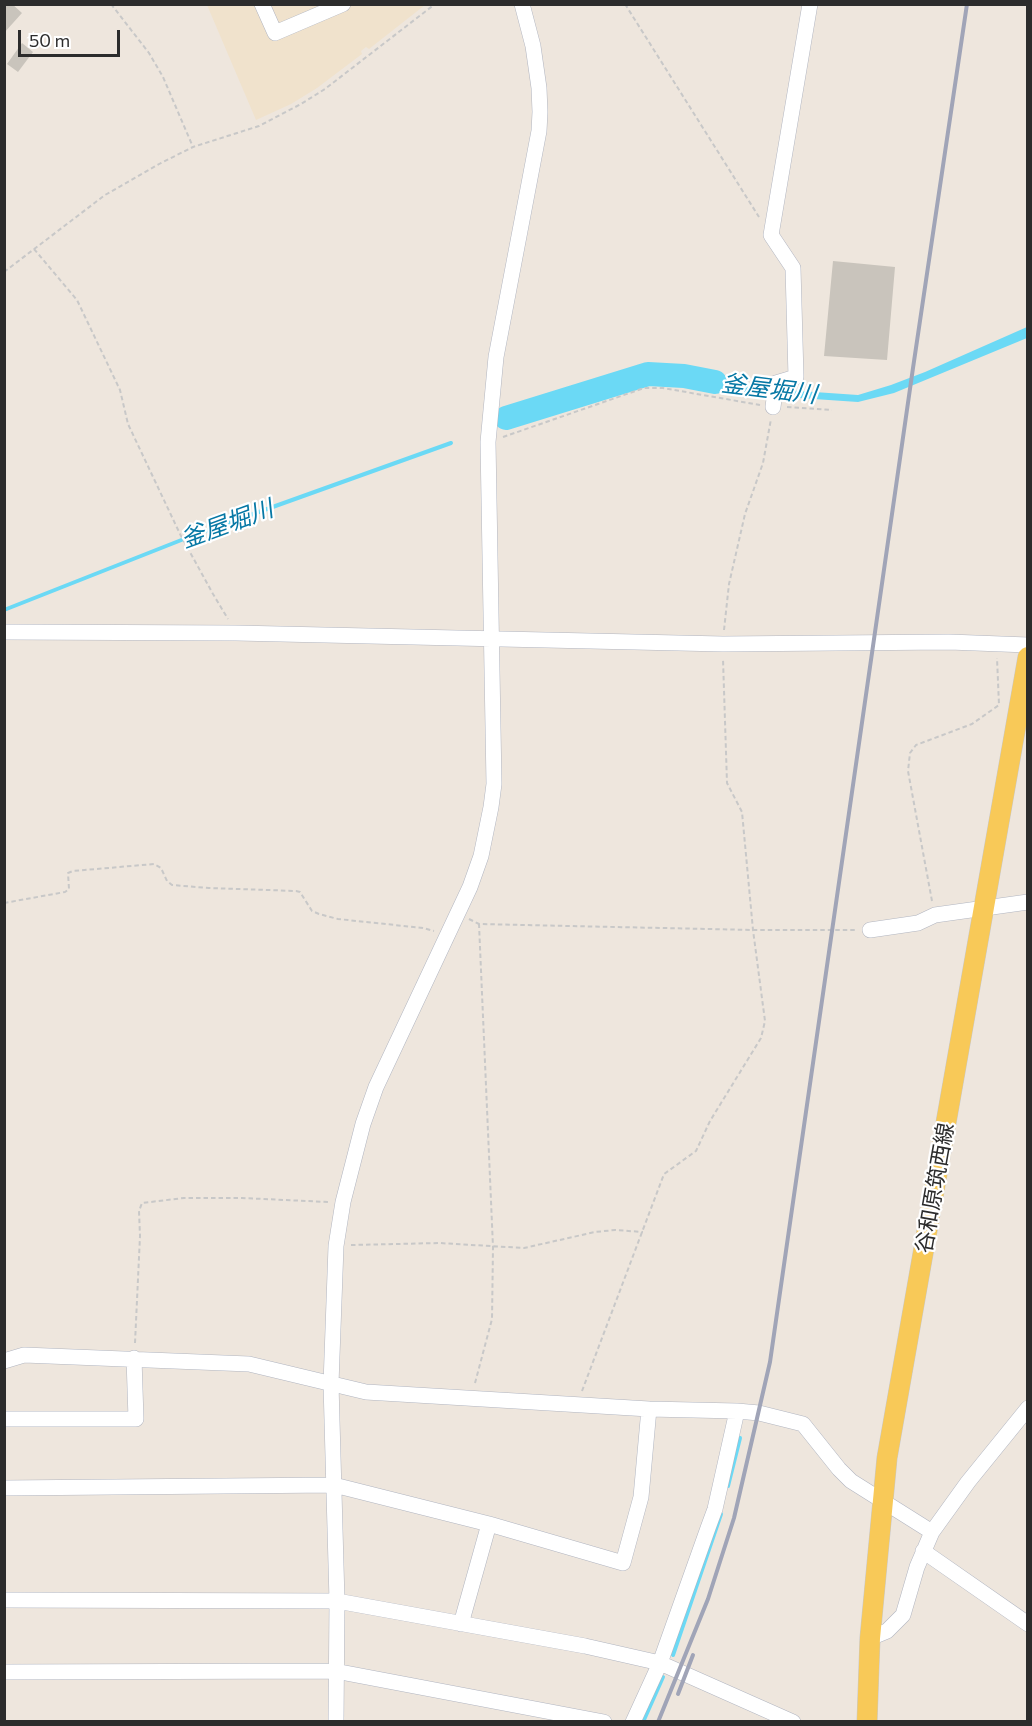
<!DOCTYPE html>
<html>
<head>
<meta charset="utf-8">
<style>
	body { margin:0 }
	#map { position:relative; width:1032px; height:1726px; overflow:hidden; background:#eee6dd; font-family:Commissioner,sans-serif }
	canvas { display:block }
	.frame { position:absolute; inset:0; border:6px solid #2c2c2c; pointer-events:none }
	.scale { position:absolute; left:18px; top:30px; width:102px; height:27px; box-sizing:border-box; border:3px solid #2c2c2c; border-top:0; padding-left:8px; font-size:18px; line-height:21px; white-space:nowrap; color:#2c2c2c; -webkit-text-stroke:4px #fff; paint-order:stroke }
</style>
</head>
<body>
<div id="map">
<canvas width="1032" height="1726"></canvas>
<div class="frame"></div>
<div class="scale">50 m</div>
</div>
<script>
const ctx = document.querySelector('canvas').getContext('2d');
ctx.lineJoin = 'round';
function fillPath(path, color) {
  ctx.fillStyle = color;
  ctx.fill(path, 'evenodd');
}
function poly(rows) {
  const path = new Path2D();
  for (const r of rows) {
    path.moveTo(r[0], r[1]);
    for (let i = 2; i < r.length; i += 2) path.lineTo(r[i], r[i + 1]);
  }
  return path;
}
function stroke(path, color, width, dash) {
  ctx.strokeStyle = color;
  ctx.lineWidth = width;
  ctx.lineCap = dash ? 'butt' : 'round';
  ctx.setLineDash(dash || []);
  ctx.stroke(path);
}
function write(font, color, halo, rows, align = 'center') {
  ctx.font = font + ' Commissioner,"Noto Sans JP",sans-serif';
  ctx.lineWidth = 4.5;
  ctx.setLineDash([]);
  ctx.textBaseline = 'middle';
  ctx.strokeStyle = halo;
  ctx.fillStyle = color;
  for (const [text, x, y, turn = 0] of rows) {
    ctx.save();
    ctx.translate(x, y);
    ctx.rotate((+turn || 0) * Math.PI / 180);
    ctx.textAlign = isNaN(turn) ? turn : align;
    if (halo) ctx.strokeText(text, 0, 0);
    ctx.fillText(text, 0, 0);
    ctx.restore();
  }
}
const education = poly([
	[207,5,425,5,369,49,366,47,361,51,362,54,317,88,291,104,256,120]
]);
const water = poly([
	[1027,327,1027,338,894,393,858,402,755,395,684,380,685,371,756,388,858,395,891,385,925,372]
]);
const stream = poly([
	[4,610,189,537,451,443],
	[728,1486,740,1438],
	[673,1655,721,1514],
	[643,1722,663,1677]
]);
const river = poly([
	[506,418,648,374,684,376,715,382]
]);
const building = poly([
	[4,4,12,4,22,13,4,33],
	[22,43,33,52,18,72,7,64],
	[833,261,895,267,887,360,824,356]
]);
const path = poly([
	[111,4,149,53,163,77,193,147],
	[625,4,759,217],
	[34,249,77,300,120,390,128,424,180,534,213,594,228,619],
	[4,272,105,195,161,163,193,147,259,126,301,104,325,89,435,4],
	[787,407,832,410],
	[503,437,644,388,663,388,760,405],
	[724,630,729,584,745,514,763,463,771,419],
	[932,901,908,771,910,753,916,745,972,724,999,705,997,658],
	[4,903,65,892,69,889,68,873,73,871,154,864,161,868,167,881,172,885,209,888,296,891,300,892,312,911,319,914,338,919,423,928,434,931],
	[469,919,479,924,753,930,855,930],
	[351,1245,439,1243,524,1248,595,1232,615,1230,643,1232],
	[135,1343,140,1236,139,1211,142,1203,184,1198,242,1198,328,1202],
	[475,1383,492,1319,493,1247,479,924],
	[582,1391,664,1174,696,1151,710,1121,761,1038,765,1021,753,930,742,812,727,783,723,659]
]);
const minor = poly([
	[262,4,275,33,343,4],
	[773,407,776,383,796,377,793,268,771,235,810,4],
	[4,632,236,633,723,644,949,642,1028,645],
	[870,930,918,923,935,915,1028,902],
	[4,1361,24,1355,249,1364,366,1392,649,1409,737,1411,715,1509,708,1528,660,1663,633,1722],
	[737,1411,759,1413,803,1424,839,1469,851,1481,932,1532],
	[4,1419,136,1419,134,1358],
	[4,1488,334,1485,489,1524,623,1563,641,1497,649,1409],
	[923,1551,1028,1624],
	[4,1600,337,1601,585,1646,660,1663,793,1722],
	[461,1624,489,1524],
	[870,1638,887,1631,903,1615,917,1567,932,1532,968,1482,1028,1408],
	[4,1672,335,1671,604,1722],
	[336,1722,337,1601,331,1384,336,1246,343,1202,363,1124,376,1087,470,887,481,856,491,807,494,784,488,442,496,357,539,131,540,112,539,88,533,46,522,4]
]);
const major = poly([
	[867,1722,870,1638,887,1458,1028,657]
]);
const rail = poly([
	[678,1694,693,1655],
	[658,1722,708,1599,734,1518,770,1362,913,368,967,4]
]);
const streetNames = [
	["谷和原筑西線",935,1188,-80]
];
const waterNames = [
	["釜屋堀川",769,389,7],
	["釜屋堀川",227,524,-20]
];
fillPath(education, '#f0e2cc');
fillPath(water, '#6bd9f5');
stroke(stream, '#6bd9f5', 4);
stroke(river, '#6bd9f5', 24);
fillPath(building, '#c9c4bc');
stroke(minor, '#b1b5c0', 16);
stroke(major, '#c8c8c8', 21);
stroke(path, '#c8c8c8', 2, [4.5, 3]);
stroke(minor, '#fff', 15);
stroke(major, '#f8c958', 20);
stroke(rail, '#a0a4b7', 4);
write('22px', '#2c2c2c', '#fff', streetNames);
write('italic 24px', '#0678a5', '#fff', waterNames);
</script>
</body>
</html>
